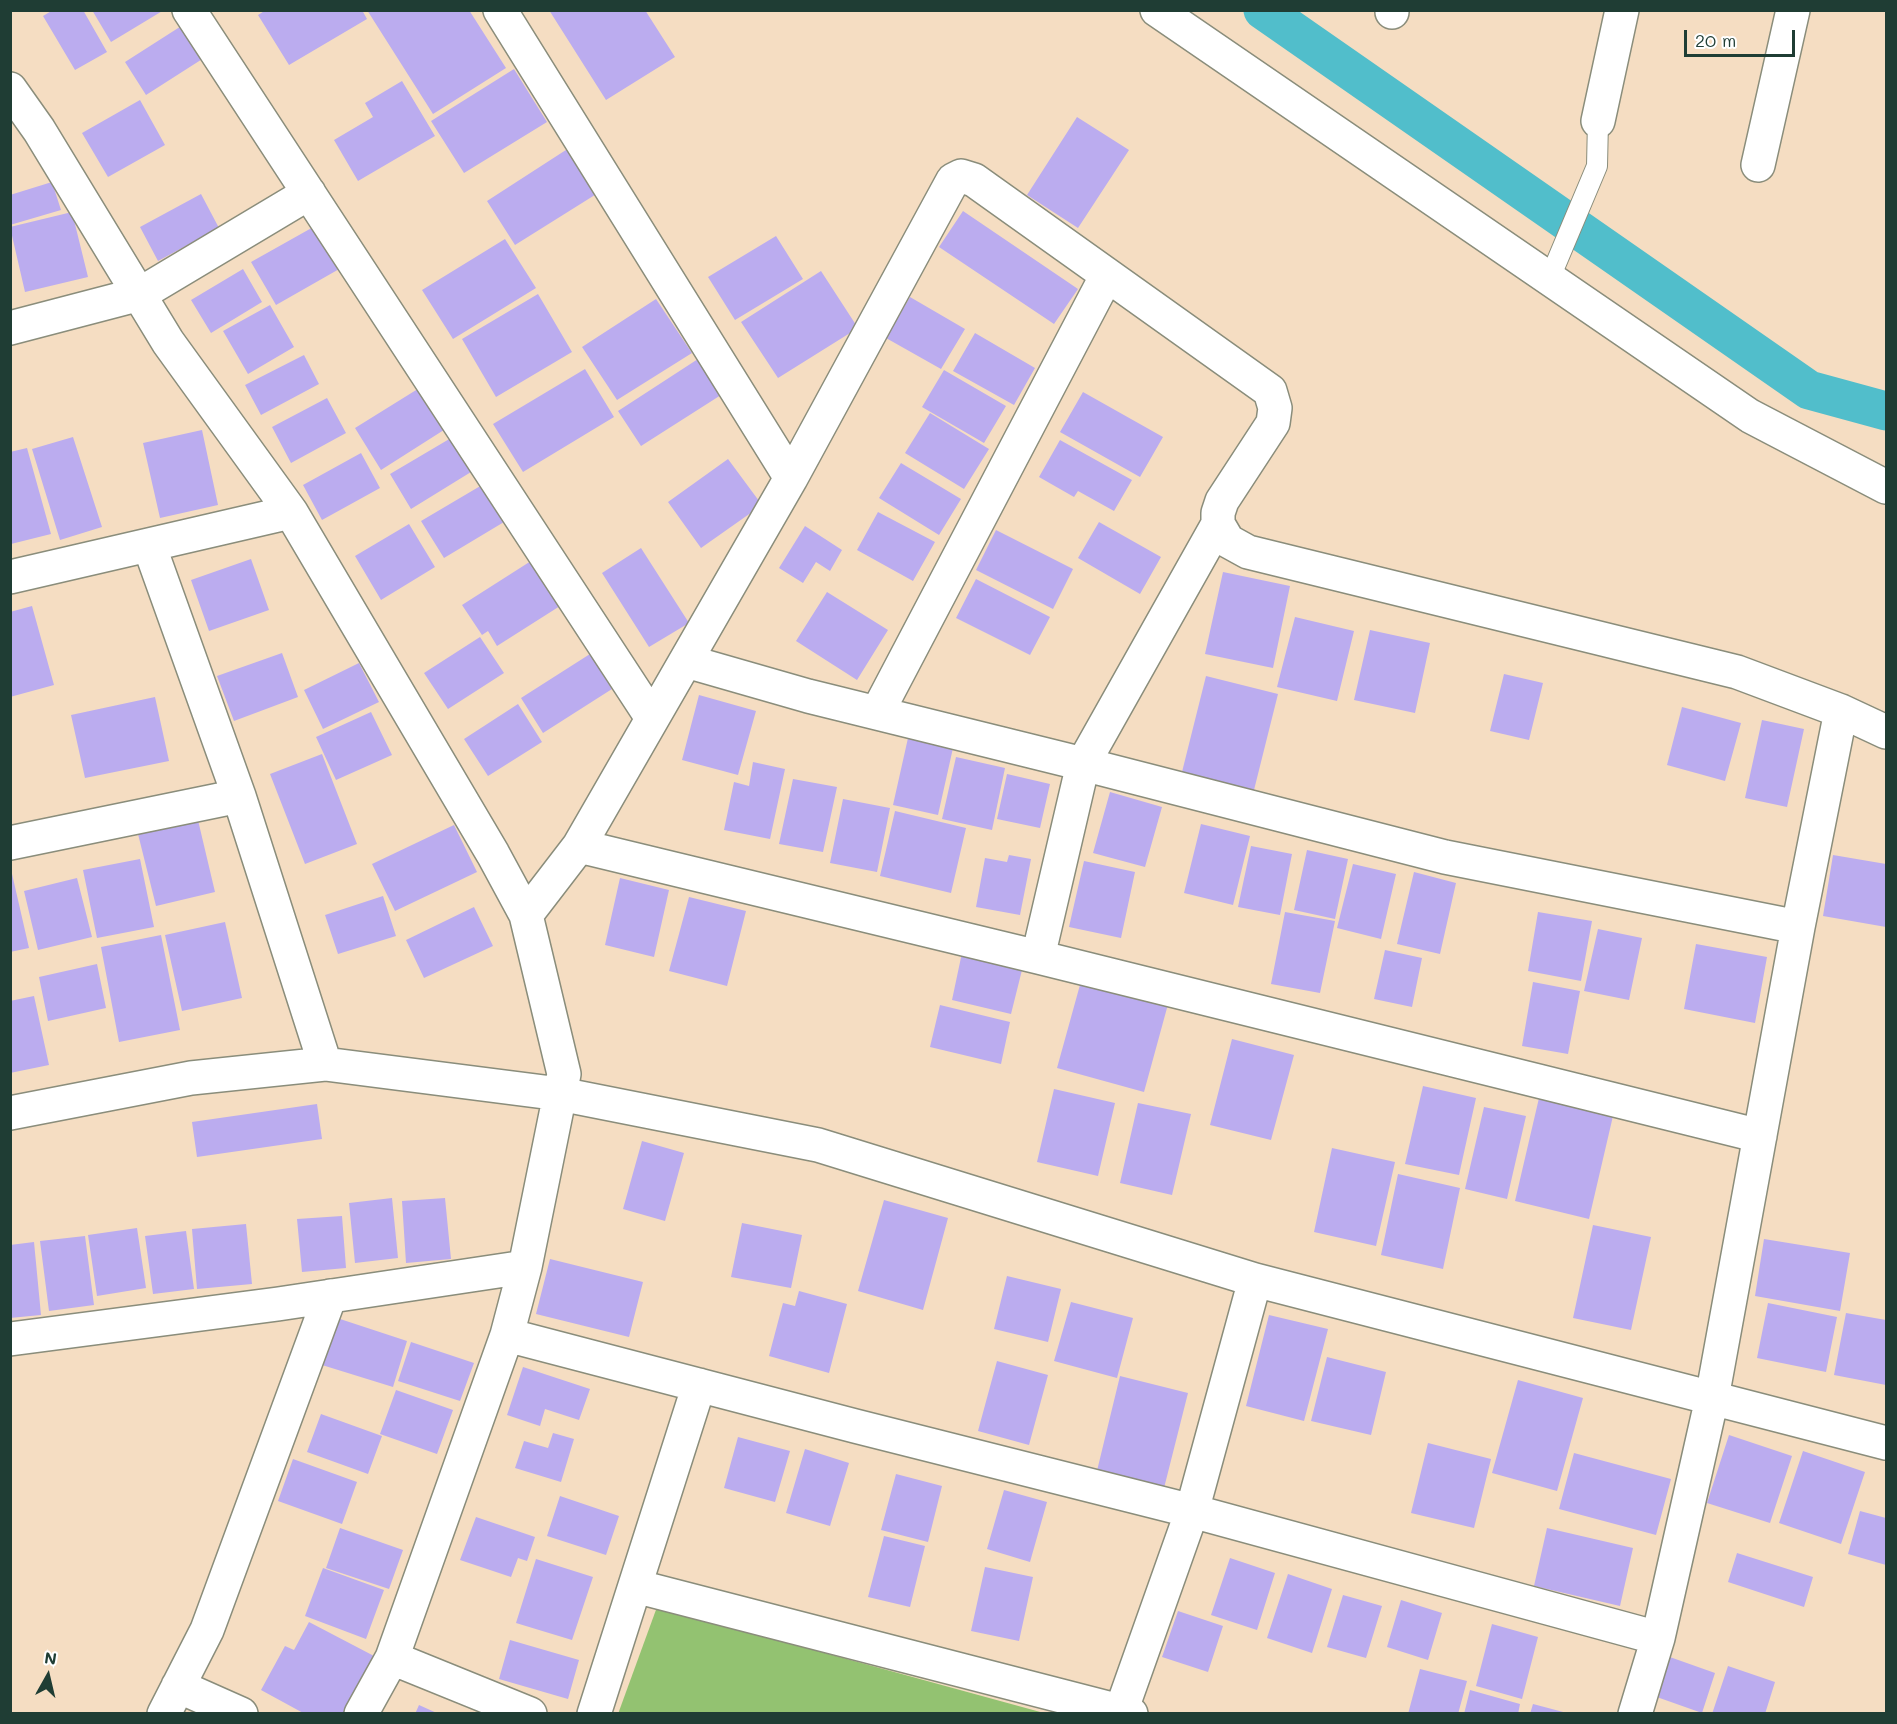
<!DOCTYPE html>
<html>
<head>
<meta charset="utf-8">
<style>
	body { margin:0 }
	#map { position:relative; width:1897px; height:1724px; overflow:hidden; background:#f5ddc2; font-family:Mali,sans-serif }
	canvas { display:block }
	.frame { position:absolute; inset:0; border:12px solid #1f3d34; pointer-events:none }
	.north { position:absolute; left:18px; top:1646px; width:60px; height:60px; -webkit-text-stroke:4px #fff; paint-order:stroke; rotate:8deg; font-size:16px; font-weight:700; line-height:24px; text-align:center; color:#1f3d34 }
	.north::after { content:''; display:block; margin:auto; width:21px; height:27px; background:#1f3d34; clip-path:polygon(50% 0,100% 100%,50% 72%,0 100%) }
	.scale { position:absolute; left:1684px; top:30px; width:111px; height:27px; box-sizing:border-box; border:3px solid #1f3d34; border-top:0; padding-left:8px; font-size:18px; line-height:21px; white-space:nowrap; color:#1f3d34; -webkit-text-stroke:4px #fff; paint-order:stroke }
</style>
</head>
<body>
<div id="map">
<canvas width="1897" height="1724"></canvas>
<div class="frame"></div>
<div class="north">N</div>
<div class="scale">20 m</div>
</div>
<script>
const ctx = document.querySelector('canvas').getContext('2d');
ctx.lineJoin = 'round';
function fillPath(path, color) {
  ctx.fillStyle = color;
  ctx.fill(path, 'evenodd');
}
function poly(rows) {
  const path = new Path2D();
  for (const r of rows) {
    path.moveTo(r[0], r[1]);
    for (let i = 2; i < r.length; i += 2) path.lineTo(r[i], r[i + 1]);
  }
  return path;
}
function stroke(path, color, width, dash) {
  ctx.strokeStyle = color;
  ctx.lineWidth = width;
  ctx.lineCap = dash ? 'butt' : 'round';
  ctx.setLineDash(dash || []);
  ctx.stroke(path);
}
const green = poly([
	[657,1607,1044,1713,618,1714]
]);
const canal = poly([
	[1263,10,1809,390,1886,411]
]);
const building = poly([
	[53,10,83,10,107,52,75,70,43,16],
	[92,10,164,10,111,42],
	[266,10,362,10,367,19,289,65,258,15],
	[367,10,469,10,506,68,433,114],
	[549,10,645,10,675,57,606,100],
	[186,23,207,56,146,95,125,62],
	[514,69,547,122,464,173,431,121],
	[402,81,435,136,358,181,334,140,373,117,365,103],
	[140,100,165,145,108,177,82,133],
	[1077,117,1129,150,1078,228,1027,195],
	[569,148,598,193,515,245,487,201],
	[52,182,61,210,10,225,10,195],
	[201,194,219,228,158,261,140,227],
	[963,211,1078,289,1054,324,939,247],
	[72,212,88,277,25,292,10,227],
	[324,221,348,264,276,305,251,262],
	[776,236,803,279,735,320,708,277],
	[505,239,536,288,453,339,422,290],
	[243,269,262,302,211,333,191,300],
	[821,271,858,328,778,378,741,322],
	[538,294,572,352,496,397,462,339],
	[910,297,965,329,941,369,886,338],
	[656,299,692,353,617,400,582,347],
	[270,305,294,347,248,374,223,331],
	[975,333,1035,368,1014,405,953,371],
	[304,355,319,384,261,415,245,385],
	[698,359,721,395,641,446,618,411],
	[585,369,614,417,523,472,493,424],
	[944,370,1006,406,984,443,922,407],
	[421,387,447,428,381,470,355,428],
	[1083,392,1163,437,1140,477,1060,432],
	[327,398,346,433,291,463,272,427],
	[930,413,989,449,964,489,905,453],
	[202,430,218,505,160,518,143,443],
	[73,437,102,527,60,540,32,449],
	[451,438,471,472,411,509,390,474],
	[1060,440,1132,480,1114,511,1078,491,1074,497,1039,477],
	[27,448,51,534,11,544,10,452],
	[361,453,380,488,322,520,303,485],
	[728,459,762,505,701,548,668,502],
	[901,463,961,499,939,535,879,498],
	[482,485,504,522,444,558,421,521],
	[878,512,935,542,913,581,857,550],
	[1099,522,1161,557,1140,594,1078,558],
	[409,524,435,567,381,600,355,556],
	[805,526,842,550,830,571,816,562,803,583,779,568],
	[996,530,1073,569,1053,609,976,570],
	[641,548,689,623,649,647,602,573],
	[251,559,269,610,209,631,191,580],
	[531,561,560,606,497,646,488,631,482,635,462,605],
	[1223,572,1290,586,1273,668,1205,654],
	[976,579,1050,617,1030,655,956,618],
	[827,592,888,630,857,680,796,641],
	[32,606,54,685,10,697,10,612],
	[1295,617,1354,631,1337,701,1277,687],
	[1370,630,1430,643,1415,713,1354,700],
	[480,637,504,673,448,709,424,673],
	[282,653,298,697,234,721,217,676],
	[590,654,612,689,543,733,521,698],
	[359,663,379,702,323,729,304,690],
	[1504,674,1543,683,1529,740,1490,731],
	[1206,676,1278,694,1254,790,1182,772],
	[699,695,756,711,738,775,682,760],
	[155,697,169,761,85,778,71,715],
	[518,704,542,742,488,776,464,739],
	[1682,707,1741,723,1725,781,1667,765],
	[371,712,392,755,336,780,316,737],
	[1762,720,1804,729,1787,807,1745,798],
	[908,738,953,748,938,815,893,805],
	[322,754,357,844,305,864,270,774],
	[956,757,1005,768,992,830,942,819],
	[753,762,785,769,770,839,724,830,734,782,749,786],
	[1007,774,1050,784,1040,828,997,819],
	[793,779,837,787,823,852,779,844],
	[1110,792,1162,807,1145,867,1093,853],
	[843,799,890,808,877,872,830,863],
	[895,811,966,828,951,893,880,876],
	[197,816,215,892,156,906,137,830],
	[1201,824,1250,836,1233,905,1184,893],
	[454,825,477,872,395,911,372,864],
	[1251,846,1292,854,1280,915,1238,907],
	[1307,850,1348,859,1335,919,1294,910],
	[1009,855,1031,859,1020,915,976,907,985,858,1007,862],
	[1833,855,1886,864,1886,927,1823,916],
	[140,859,154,927,97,938,83,870],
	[1084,861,1135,872,1121,938,1069,927],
	[1353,864,1396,874,1381,939,1337,928],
	[10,865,29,948,10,952],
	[1414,872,1456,883,1440,954,1397,944],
	[77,878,92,937,38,950,24,891],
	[620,878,669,890,654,957,605,945],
	[383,896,396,936,338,954,325,915],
	[689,897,746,911,727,986,669,971],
	[474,907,493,946,424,978,406,940],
	[1285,912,1335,921,1320,993,1271,984],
	[1538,912,1592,921,1581,981,1528,971],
	[225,922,242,998,182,1011,165,935],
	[1598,929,1642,938,1629,1000,1584,991],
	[161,935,180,1030,119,1042,101,947],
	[1696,944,1767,957,1755,1023,1684,1009],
	[963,948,1024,962,1011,1014,952,1000],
	[1385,950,1422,958,1412,1007,1374,999],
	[97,964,106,1008,48,1021,39,977],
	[1083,974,1170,997,1144,1092,1057,1068],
	[1533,982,1580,991,1568,1054,1522,1046],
	[34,996,49,1065,10,1073,10,1001],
	[940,1005,1010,1022,1001,1064,930,1047],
	[1232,1039,1294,1055,1271,1140,1210,1125],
	[1423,1086,1476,1098,1459,1175,1405,1164],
	[1054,1089,1115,1103,1098,1176,1037,1162],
	[1539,1098,1613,1116,1589,1219,1515,1201],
	[1138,1103,1191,1114,1172,1195,1120,1183],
	[317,1104,322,1139,197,1157,192,1122],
	[1484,1107,1526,1116,1507,1199,1465,1189],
	[642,1141,684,1153,665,1221,623,1209],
	[1332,1148,1395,1162,1376,1246,1314,1232],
	[1398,1174,1460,1188,1443,1269,1381,1255],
	[392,1198,398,1258,355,1263,349,1203],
	[445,1198,451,1259,406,1263,402,1201],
	[884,1200,948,1218,923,1310,858,1291],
	[342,1216,346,1268,302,1272,297,1219],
	[742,1223,802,1235,791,1288,731,1277],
	[246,1224,252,1284,197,1289,192,1229],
	[1593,1225,1651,1237,1631,1330,1573,1318],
	[137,1228,146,1288,97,1296,88,1235],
	[186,1231,194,1289,153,1294,145,1236],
	[85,1236,94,1305,49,1311,40,1241],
	[1764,1239,1850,1253,1840,1311,1755,1296],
	[34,1242,41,1315,10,1318,10,1245],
	[550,1259,643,1282,629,1337,536,1314],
	[1007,1276,1061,1289,1048,1342,994,1329],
	[799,1291,847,1304,829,1373,769,1356,783,1303,795,1306],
	[1071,1302,1133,1318,1117,1378,1054,1361],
	[1768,1303,1837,1317,1826,1372,1757,1358],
	[1846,1313,1886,1320,1886,1385,1834,1375],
	[1269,1315,1328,1329,1304,1421,1246,1406],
	[337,1318,407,1341,393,1387,322,1365],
	[411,1342,474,1363,460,1401,398,1381],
	[1327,1357,1386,1372,1371,1435,1311,1421],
	[997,1361,1048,1375,1029,1445,978,1431],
	[523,1367,590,1389,579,1420,545,1409,540,1426,507,1415],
	[1120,1376,1188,1393,1162,1496,1095,1479],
	[1518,1380,1583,1398,1557,1491,1492,1473],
	[396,1390,453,1410,437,1454,380,1434],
	[321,1414,382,1436,368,1474,307,1452],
	[553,1433,574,1439,561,1482,515,1468,524,1441,548,1448],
	[1729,1435,1792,1456,1770,1523,1707,1503],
	[738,1437,790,1451,775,1502,724,1488],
	[1428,1443,1491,1459,1474,1528,1411,1513],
	[805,1449,849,1463,830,1526,786,1513],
	[1803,1451,1865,1472,1841,1544,1779,1523],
	[1574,1453,1671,1479,1656,1535,1559,1509],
	[293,1459,357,1482,342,1524,278,1501],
	[896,1474,942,1486,928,1542,881,1530],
	[1004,1490,1047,1502,1030,1562,987,1549],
	[560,1496,619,1516,606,1555,547,1536],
	[1860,1511,1886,1518,1886,1565,1848,1554],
	[476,1517,535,1537,527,1561,518,1558,511,1577,460,1560],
	[340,1528,403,1550,389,1589,326,1568],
	[1547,1528,1633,1548,1620,1606,1534,1586],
	[884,1536,925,1546,910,1607,868,1597],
	[1737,1553,1813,1577,1804,1607,1728,1582],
	[1230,1558,1275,1573,1257,1630,1211,1615],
	[536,1559,593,1577,572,1640,516,1623],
	[985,1567,1033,1577,1019,1641,971,1631],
	[323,1568,384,1590,366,1639,305,1616],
	[1288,1574,1332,1589,1312,1653,1267,1638],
	[1343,1595,1382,1606,1366,1658,1327,1647],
	[1401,1600,1442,1613,1428,1660,1387,1647],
	[1178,1611,1223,1626,1208,1672,1162,1657],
	[309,1622,374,1656,344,1714,305,1714,261,1690,285,1646,294,1650],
	[1492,1624,1538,1637,1522,1699,1476,1686],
	[510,1640,579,1660,568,1699,499,1679],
	[1667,1656,1715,1673,1702,1713,1654,1696],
	[1728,1666,1775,1682,1765,1714,1712,1714],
	[1420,1669,1467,1681,1458,1714,1408,1714],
	[1470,1690,1520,1704,1518,1714,1464,1714],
	[1533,1704,1567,1713,1566,1714,1530,1714],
	[419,1705,439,1714,415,1714]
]);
const service = poly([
	[1549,280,1597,166,1598,121]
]);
const minor = poly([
	[189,10,652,718],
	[500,10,791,478],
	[1157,10,1750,416,1886,487],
	[1392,12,1392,10],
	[10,89,39,130,168,342,291,512,493,854,526,915,564,1074,525,1267,507,1335,392,1658,361,1714],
	[1598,121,1622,10],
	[1758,165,1793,10],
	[10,328,140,294,309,193],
	[149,545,239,796,325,1064],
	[10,577,291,512],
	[686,661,808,696,1083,764,1445,857,1798,927],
	[877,713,1107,275],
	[10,843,239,796],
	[579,846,1038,957,1760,1136],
	[526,915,579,846,791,478,953,180,961,176,974,180,1270,391,1275,408,1273,423,1222,501,1218,513,1218,524,1228,541,1248,552,1737,672,1841,711,1886,732],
	[1038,957,1083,764,1218,524],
	[10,1113,191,1078,325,1064,560,1094,818,1145,1255,1280,1886,1443],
	[507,1335,855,1426,1192,1511,1658,1638,1712,1398,1798,927,1841,711],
	[10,1339,278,1304,525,1267],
	[635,1586,1131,1714],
	[392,1658,530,1714],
	[178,1686,241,1714],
	[164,1714,207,1630,330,1296],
	[594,1714,699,1385],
	[1120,1714,1192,1511,1255,1280],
	[1635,1714,1658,1638]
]);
fillPath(green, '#93c271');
stroke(canal, '#51becb', 39);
fillPath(building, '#bbacef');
stroke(service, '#8a8d7b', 22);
stroke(minor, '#8a8d7b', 36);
stroke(service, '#fff', 20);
stroke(minor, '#fff', 33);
</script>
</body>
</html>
